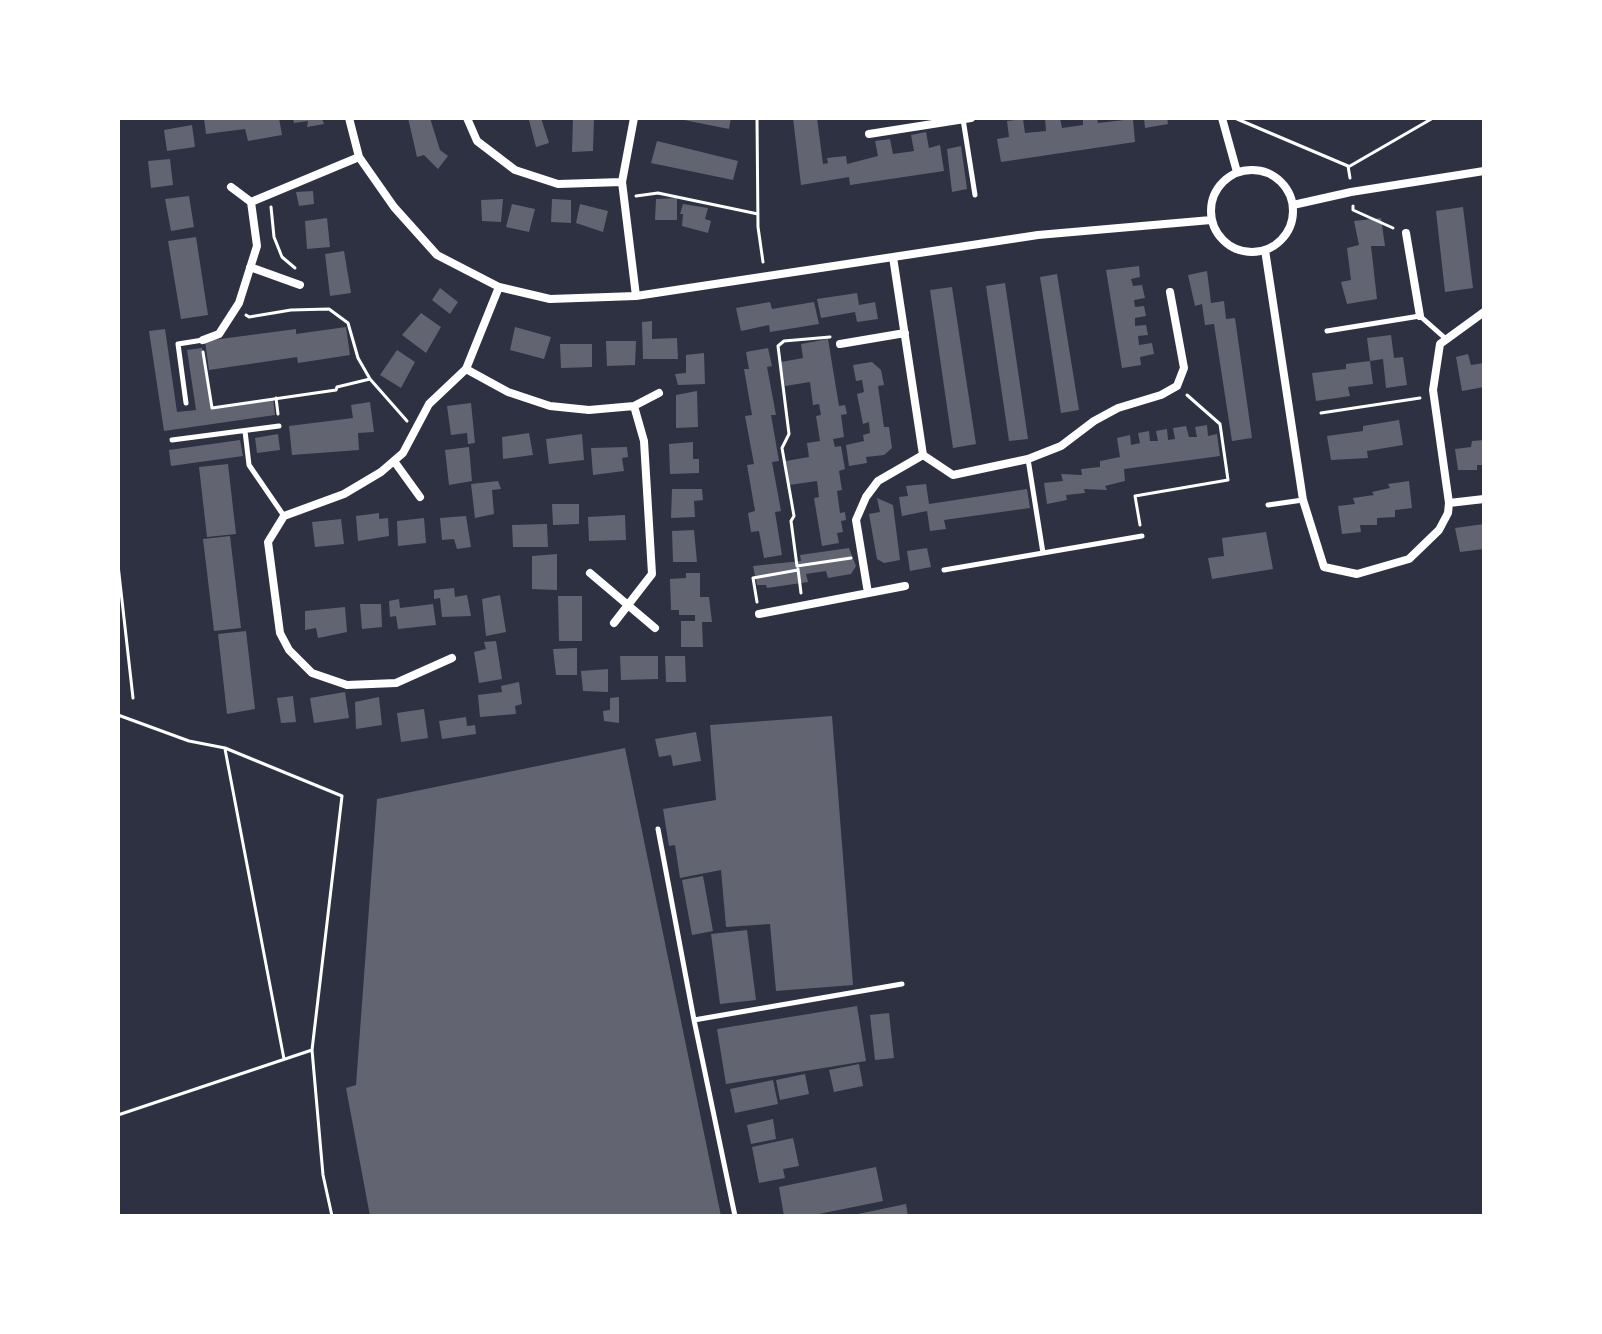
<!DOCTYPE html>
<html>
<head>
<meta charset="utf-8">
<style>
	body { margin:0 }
	#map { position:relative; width:1602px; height:1334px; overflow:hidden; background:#2d3142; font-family:Signika,sans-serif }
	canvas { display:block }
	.frame { position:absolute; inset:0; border:120px solid #fff; pointer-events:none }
</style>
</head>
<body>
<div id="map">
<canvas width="1602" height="1334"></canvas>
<div class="frame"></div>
</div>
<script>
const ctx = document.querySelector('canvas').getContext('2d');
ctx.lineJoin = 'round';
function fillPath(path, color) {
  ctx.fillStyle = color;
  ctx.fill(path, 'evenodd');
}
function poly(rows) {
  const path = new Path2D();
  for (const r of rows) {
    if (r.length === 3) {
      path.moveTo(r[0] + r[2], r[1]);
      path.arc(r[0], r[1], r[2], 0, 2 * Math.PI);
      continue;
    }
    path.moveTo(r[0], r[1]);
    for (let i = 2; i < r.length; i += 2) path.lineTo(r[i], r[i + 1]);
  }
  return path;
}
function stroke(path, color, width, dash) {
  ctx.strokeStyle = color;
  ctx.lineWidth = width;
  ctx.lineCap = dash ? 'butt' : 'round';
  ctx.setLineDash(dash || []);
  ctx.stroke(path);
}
const building = poly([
	[204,118,279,118,282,135,248,141,245,129,206,134],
	[293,118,322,118,324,124,307,127,308,121,294,123],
	[408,118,430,118,440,150,448,156,438,169,424,155,417,157],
	[541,118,549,143,536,147,529,120],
	[573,118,594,118,593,151,572,152],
	[674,118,731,118,729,129],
	[793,118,817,118,823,164,828,163,827,158,846,156,847,164,878,156,875,141,890,139,893,154,914,151,911,135,926,132,929,148,940,145,944,171,850,185,849,177,801,185],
	[1045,118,1060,118,1062,128,1083,125,1083,118,1097,118,1098,123,1133,119,1135,142,1001,162,997,139,1009,137,1007,121,1023,119,1025,133,1046,131],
	[1144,118,1167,118,1168,124,1145,128],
	[192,125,195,147,167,151,164,130],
	[657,141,738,161,733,180,651,163],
	[961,146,967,189,952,192,947,149],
	[170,159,173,185,151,188,148,161],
	[313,191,314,204,299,206,296,192],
	[189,196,194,227,171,231,165,199],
	[677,198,677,220,655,220,656,199],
	[503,199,501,222,482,221,481,200],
	[552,199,571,200,571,223,551,222],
	[512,204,535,209,529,232,506,227],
	[580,204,608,211,603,232,576,223],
	[683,204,708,208,705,219,711,221,708,233,682,226,683,214,680,214],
	[1463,207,1473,288,1445,292,1436,211],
	[327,218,330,247,307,249,305,221],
	[1381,218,1385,246,1371,246,1377,299,1347,304,1341,282,1351,280,1347,248,1359,245,1354,221],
	[196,237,208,315,181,319,168,241],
	[344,251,351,293,330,296,325,254],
	[1139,266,1140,277,1131,279,1133,286,1142,285,1145,298,1134,300,1135,307,1144,306,1146,316,1135,318,1135,326,1146,325,1148,335,1138,336,1139,345,1152,343,1154,354,1140,357,1141,365,1122,368,1106,270],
	[1207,271,1211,303,1224,301,1226,319,1235,318,1252,438,1232,441,1214,324,1205,325,1202,304,1195,306,1188,275],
	[1057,274,1079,410,1061,413,1040,277],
	[1005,283,1028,439,1009,441,986,286],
	[952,287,976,444,953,448,930,290],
	[440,288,458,302,450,314,432,300],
	[857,293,859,305,875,302,878,319,857,322,855,312,821,318,817,299],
	[770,302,772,309,814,302,819,324,770,332,769,325,741,331,736,308],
	[421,313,441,327,426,353,402,335],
	[652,321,652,339,677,338,678,359,643,359,642,322],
	[346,327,350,355,298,363,297,357,209,370,205,341,296,329,296,334],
	[515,327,551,337,544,359,510,350],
	[165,329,177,412,196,410,187,350,202,348,212,408,273,398,275,415,164,431,149,331],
	[1391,335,1394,358,1403,357,1407,385,1386,388,1383,359,1370,361,1367,338],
	[828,339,839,406,845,405,847,414,841,415,844,437,833,439,835,447,841,446,845,469,839,471,842,490,837,491,840,513,845,512,846,520,841,521,843,532,837,533,839,543,822,546,814,498,819,497,817,481,789,485,786,461,809,457,807,443,820,441,816,416,821,415,819,404,813,405,810,382,785,386,781,362,803,358,801,344],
	[606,341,636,341,635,365,607,366],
	[560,344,592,344,592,367,561,368],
	[768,348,772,366,767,367,776,415,771,415,779,461,772,462,781,511,775,512,782,555,764,558,759,531,751,532,748,513,755,511,747,465,754,464,745,416,752,415,744,369,749,369,746,352],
	[397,350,415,362,401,388,380,375],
	[704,353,705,384,678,385,675,374,686,373,686,355],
	[1468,354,1471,365,1484,363,1484,387,1462,391,1456,357],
	[1370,361,1373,384,1348,387,1350,396,1316,401,1312,373,1346,369,1346,364],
	[872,362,881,370,884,385,878,386,884,427,889,427,892,448,884,455,866,457,867,463,849,466,846,445,864,441,863,435,870,433,869,422,863,424,857,394,864,392,862,380,856,381,853,365],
	[697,391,698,427,676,428,676,395],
	[370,402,374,432,358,433,359,450,292,455,289,426,353,418,351,405],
	[471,403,475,443,468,444,467,433,451,435,447,406],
	[1399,420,1403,445,1367,451,1368,458,1331,460,1327,436,1363,431,1363,426],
	[1207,425,1208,436,1217,434,1220,456,1124,469,1125,481,1105,486,1107,490,1084,489,1085,493,1066,495,1067,500,1047,504,1044,483,1063,481,1061,474,1082,475,1081,469,1100,467,1100,461,1120,457,1117,438,1130,435,1131,445,1140,443,1138,433,1149,431,1150,441,1158,441,1156,431,1167,429,1168,440,1175,439,1173,428,1186,426,1189,437,1197,437,1195,427],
	[529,433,533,455,503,459,502,437],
	[278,434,280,450,257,453,255,438],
	[582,434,584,460,549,464,546,439],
	[240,440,243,456,171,466,169,450],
	[1484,440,1484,465,1477,465,1477,470,1458,470,1455,449,1471,447,1472,441],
	[693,442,693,459,699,459,699,473,670,474,669,444],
	[469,447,472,481,449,485,445,450],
	[627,447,628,457,622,458,624,471,593,475,591,448],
	[228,464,236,534,207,537,199,467],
	[498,481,501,489,492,490,494,514,475,518,471,484],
	[1409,481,1412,508,1395,510,1395,517,1377,518,1377,525,1360,525,1361,532,1342,534,1338,506,1355,504,1353,498,1374,495,1372,492,1390,488,1388,484],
	[926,484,929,504,1027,489,1030,508,944,520,946,529,930,531,927,511,902,516,899,497,908,496,906,486],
	[672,489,702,489,703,500,694,501,695,517,671,518],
	[877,498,893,505,900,560,884,563,877,559,869,514,880,512],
	[552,504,579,504,579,524,553,525],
	[379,513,379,519,388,518,389,536,358,541,356,516],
	[625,515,626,540,589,541,588,517],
	[466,516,471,547,457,549,454,539,442,540,440,518],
	[424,518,426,543,398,546,397,521],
	[341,519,344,544,315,547,312,522],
	[547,524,548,547,513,547,512,525],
	[1484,524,1484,549,1460,552,1455,528],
	[694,530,697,562,673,562,672,531],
	[1266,532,1273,569,1212,579,1208,558,1224,556,1222,538],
	[230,536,241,628,214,631,203,539],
	[849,548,856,566,851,574,828,578,826,571,806,574,808,582,767,588,766,585,757,585,753,566,801,561,800,555],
	[927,548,931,567,910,571,907,551],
	[557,554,557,590,532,589,532,556],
	[686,573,700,573,700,597,709,597,712,622,702,622,703,647,681,647,681,621,695,621,695,615,679,615,679,610,671,610,670,579,686,578],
	[454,588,455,597,467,595,471,616,442,617,440,598,434,599,434,590],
	[500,595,506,632,486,636,482,599],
	[558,596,582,596,582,641,559,641],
	[399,599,400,608,433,604,436,625,398,629,396,616,390,617,389,601],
	[360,604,381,604,382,627,362,629],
	[345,607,347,632,318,638,316,628,305,630,305,611],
	[246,631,255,709,227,714,218,634],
	[496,641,502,679,479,683,474,652,486,649,484,642],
	[577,648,577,675,556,675,553,649],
	[620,656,658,656,658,679,621,680],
	[665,656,685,656,686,682,666,682],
	[608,669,608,692,583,691,581,671],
	[519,682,522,704,515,706,516,714,480,717,478,695,502,692,501,686],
	[345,692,349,718,314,723,310,698],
	[293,696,296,722,281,723,277,698],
	[379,697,382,725,356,729,355,702],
	[619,697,619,723,604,721,603,711,610,710,610,698],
	[424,709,428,738,401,742,397,713],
	[832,716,853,985,776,991,770,924,726,927,721,870,680,878,675,845,669,846,663,809,716,800,710,725],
	[466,717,467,726,475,725,476,734,442,739,439,721],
	[696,732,701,761,673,766,671,755,659,757,655,739],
	[625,748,721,1216,370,1216,346,1088,356,1085,377,799],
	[703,876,713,931,692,935,682,880],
	[747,930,756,1000,720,1004,711,934],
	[857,1006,866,1061,726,1084,717,1029],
	[889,1013,894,1058,875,1060,870,1015],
	[859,1064,863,1086,834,1092,829,1070],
	[805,1074,809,1094,780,1100,776,1080],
	[773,1080,778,1104,735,1113,730,1089],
	[773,1119,776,1139,751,1144,747,1125],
	[793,1138,799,1166,783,1169,785,1178,759,1183,752,1147],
	[876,1167,883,1201,809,1216,784,1216,779,1187],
	[906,1204,908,1216,854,1216,853,1215]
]);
const path = poly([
	[757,118,758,227,763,262],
	[1237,119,1348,166,1350,178],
	[1350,166,1433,118],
	[636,196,658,193,758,214],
	[1353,206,1353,210,1393,228],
	[271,207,274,237,282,257,295,268],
	[246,315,249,317,291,310,329,309,348,323,358,358,370,379,407,421],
	[830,337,784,341,778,346,789,434,782,448,794,516,791,521,797,566,851,558],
	[203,352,212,408,336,390,337,387,370,379],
	[276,398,278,414],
	[1321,413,1420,398],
	[1140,525,1135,496,1228,480,1220,424,1187,395],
	[118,565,133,698],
	[798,569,801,593],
	[757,602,753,578,798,570],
	[118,715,189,741,225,748,342,796,312,1050],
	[225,749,284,1059],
	[118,1115,312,1050,323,1175,332,1216]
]);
const service = poly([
	[963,119,975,195],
	[1327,331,1420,316,1446,339],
	[186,403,178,344,203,340],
	[245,431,249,465,284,516],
	[172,440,279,426],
	[1028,459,1043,553],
	[1268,505,1303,500],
	[944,570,1142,536],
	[658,829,694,1020],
	[735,1216,694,1020,902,984]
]);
const minor = poly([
	[349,118,359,157,394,207,437,255,499,287,550,299,636,296,1038,235,1211,220],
	[467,118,477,141,515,170,558,184,622,182],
	[634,118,622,182,636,296],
	[1222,118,1237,172],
	[869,134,971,118],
	[1252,211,41],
	[231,187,251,202],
	[1293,205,1351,192,1484,171],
	[1406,233,1420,316],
	[1265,250,1303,500,1324,567,1357,574,1409,559,1439,530,1448,513,1449,503,1433,390,1440,344,1484,312],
	[250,267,300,285],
	[203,340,219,334,239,303,257,246,251,202,359,157],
	[840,344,905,333],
	[466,369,508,392,550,406,589,410,634,406,659,393],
	[923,455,953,475,1028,459,1061,446,1094,421,1118,408,1161,395,1177,386,1184,368,1170,292],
	[394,461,420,497],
	[1449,503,1484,499],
	[590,573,655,628],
	[868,593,856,520,866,497,878,481,923,455,893,257],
	[759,614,905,586],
	[614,623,652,574,644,441,634,406],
	[452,658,396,683,347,685,312,673,289,650,280,633,268,542,284,516,344,494,381,472,403,453,429,404,466,369,499,287]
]);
fillPath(building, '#626471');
stroke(path, '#fff', 3);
stroke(service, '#fff', 5);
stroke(minor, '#fff', 8);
</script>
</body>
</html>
